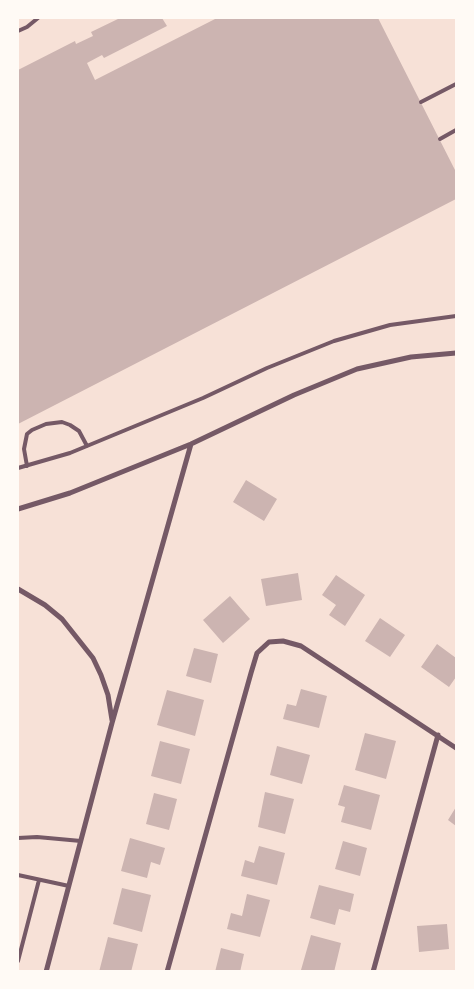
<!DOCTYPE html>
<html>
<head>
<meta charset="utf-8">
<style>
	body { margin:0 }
	#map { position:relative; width:474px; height:989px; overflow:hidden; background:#f7e1d7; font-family:"Crimson Pro",serif }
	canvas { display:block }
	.frame { position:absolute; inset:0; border:19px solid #fffaf5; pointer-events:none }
</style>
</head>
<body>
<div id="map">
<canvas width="474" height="989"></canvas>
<div class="frame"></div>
</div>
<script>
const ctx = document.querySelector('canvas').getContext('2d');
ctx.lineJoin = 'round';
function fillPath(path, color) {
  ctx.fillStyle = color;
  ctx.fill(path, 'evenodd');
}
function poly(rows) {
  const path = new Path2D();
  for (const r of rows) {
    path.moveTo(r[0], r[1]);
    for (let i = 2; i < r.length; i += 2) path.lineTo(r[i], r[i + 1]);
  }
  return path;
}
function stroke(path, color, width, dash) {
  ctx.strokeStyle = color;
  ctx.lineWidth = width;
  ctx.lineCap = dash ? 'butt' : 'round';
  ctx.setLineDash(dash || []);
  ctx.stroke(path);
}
const building = poly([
	[120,18,162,18,167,26,104,58,102,55,87,63,95,80,217,18,378,18,456,172,456,199,18,424,18,70,75,41,76,44,93,36,91,32],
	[246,480,277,499,264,521,233,502],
	[298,573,302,600,266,606,261,579],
	[336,575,365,595,345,626,329,615,336,605,322,595],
	[230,596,250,619,223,643,203,620],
	[380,618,405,635,390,657,365,641],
	[437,644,456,658,456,677,449,687,421,667],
	[194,648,218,654,211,683,186,676],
	[301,689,327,696,319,728,283,719,287,704,296,706],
	[167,690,204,700,195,736,157,725],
	[365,733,396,741,386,779,355,770],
	[160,741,190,749,181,784,151,776],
	[277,746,310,755,302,784,270,775],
	[344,785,380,795,371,830,341,822,345,807,338,805],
	[265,792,294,799,285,834,258,827],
	[154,793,177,799,169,830,146,824],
	[456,807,456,826,448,820],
	[130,838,165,848,160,865,151,862,147,878,121,871],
	[343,841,367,848,360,876,335,869],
	[259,846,285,853,277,885,241,876,245,860,254,863],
	[319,885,354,894,350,912,339,909,335,925,310,918],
	[122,888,151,895,142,932,113,924],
	[247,894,270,900,260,937,227,929,231,913,242,916],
	[447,924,449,949,419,952,417,926],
	[311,935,341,943,334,972,301,970],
	[108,937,138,944,131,972,99,972],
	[221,948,244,954,240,972,215,972]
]);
const service = poly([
	[18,31,27,27,38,18],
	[421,102,456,84],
	[440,139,456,130],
	[27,466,24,449,27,434,32,430,46,424,62,422,70,425,79,431,87,446],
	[18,468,70,453,203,398,267,368,334,341,390,325,456,316],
	[18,838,37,837,81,841],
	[18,875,69,886],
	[18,961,39,880]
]);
const minor = poly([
	[18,509,70,493,191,444,294,395,357,369,411,357,456,353],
	[18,589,45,605,62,619,93,658,101,675,108,695,112,720],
	[46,972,112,723,191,444],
	[167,972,251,673,257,653,269,642,283,641,301,646,456,748],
	[373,972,438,735]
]);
fillPath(building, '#ccb4b1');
stroke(service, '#755966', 4);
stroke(minor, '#755966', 5);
</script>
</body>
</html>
